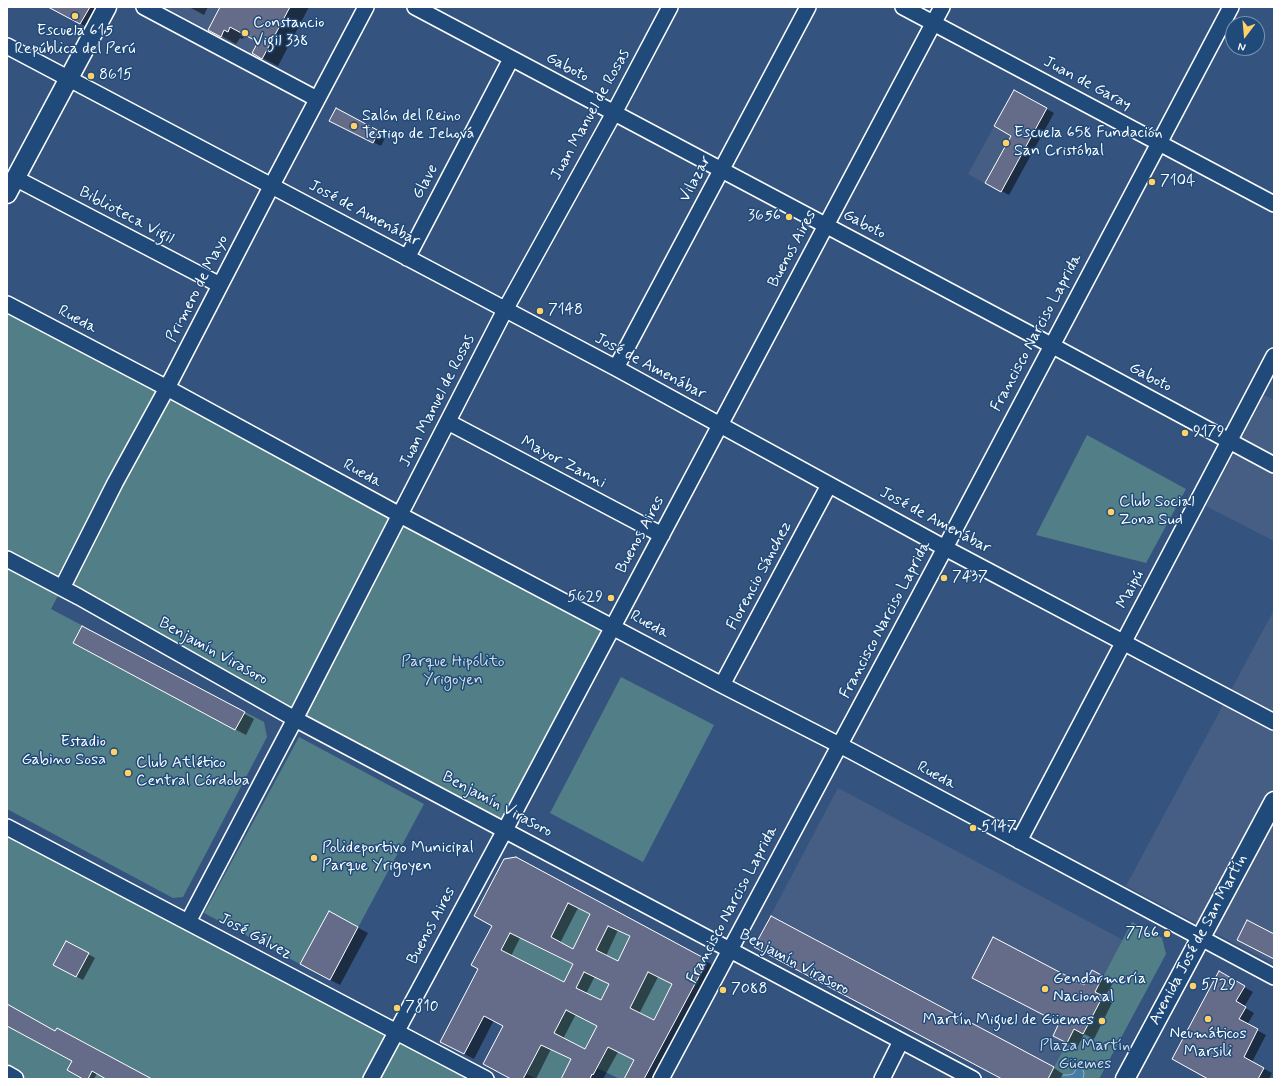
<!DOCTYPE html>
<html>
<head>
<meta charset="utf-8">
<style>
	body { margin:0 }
	#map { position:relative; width:1281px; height:1086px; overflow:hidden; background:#34547f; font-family:Mynerve,sans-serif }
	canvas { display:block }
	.frame { position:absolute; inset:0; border:8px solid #fff; pointer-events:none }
	.north { position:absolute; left:1225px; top:16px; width:40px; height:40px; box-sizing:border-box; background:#1f4a7a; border:1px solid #7992af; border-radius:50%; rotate:196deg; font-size:11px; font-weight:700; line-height:16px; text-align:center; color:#fff }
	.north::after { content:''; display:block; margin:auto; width:14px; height:18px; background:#ffd166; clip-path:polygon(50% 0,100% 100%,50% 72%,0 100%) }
</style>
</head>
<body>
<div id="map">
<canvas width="1281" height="1086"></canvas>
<div class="frame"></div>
<div class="north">N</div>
</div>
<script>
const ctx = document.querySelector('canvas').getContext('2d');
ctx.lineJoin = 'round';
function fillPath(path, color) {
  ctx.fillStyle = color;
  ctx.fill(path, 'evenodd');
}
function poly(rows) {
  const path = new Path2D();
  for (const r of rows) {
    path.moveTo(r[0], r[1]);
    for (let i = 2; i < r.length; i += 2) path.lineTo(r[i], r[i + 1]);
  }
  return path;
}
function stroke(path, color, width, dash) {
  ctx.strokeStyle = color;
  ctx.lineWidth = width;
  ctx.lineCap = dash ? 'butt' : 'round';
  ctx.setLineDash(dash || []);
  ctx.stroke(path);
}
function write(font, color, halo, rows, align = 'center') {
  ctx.font = font + ' Mynerve,sans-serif';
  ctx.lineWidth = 3;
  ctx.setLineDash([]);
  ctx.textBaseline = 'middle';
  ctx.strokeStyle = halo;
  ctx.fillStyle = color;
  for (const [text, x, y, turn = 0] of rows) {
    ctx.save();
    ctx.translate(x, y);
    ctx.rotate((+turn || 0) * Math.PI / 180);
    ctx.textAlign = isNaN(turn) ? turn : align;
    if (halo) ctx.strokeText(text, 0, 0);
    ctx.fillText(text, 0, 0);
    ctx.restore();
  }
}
const built = poly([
	[165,7,290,7,262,59],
	[1014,90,1047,108,1001,192,968,174],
	[1264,395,1274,400,1274,541,1206,506],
	[1274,610,1274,964,1126,886],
	[838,788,1123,940,1095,992,1103,996,1083,1034,1074,1029,1048,1079,1002,1079,754,947]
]);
const green = poly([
	[7,304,613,626,505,830,62,588,51,609,264,722,267,737,183,897,173,898,7,809],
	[1087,435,1186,489,1146,563,1036,535],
	[621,677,714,725,643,862,550,813],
	[299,737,424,804,330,980,204,913],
	[7,827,486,1079,14,1079,7,1075],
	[568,903,590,914,573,949,551,937],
	[1132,922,1162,938,1166,954,1099,1079,1048,1079,1074,1029,1083,1034,1103,997,1095,992],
	[608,926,630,936,618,961,596,950],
	[510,933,573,964,564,982,501,950],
	[584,972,609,984,601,1000,576,988],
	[648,972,672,984,654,1020,630,1008],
	[566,1010,597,1026,585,1049,554,1033],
	[541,1045,571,1059,561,1079,537,1079,526,1074],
	[608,1047,634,1060,624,1079,620,1079,597,1068]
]);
const water = poly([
	[1077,1068,1083,1070,1084,1073,1083,1079,1059,1079,1063,1075,1068,1075,1073,1074,1077,1068]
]);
const shadow = poly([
	[49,7,96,7,85,26],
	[189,7,208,7,204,15],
	[221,7,309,7,278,66,253,53,259,42,245,35,243,39,240,38,236,44,209,29],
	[1014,91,1054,113,1009,195,986,183,1012,135],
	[336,110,386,136,381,146,337,125],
	[83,627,254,719,246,735,84,648],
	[505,860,711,964,712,975,657,1079,625,1079,635,1060,618,1052,603,1079,562,1079,572,1060,551,1049,536,1079,512,1079,504,1026,494,1020,474,1059,451,1047,479,968,493,926],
	[578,908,591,915,574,950,560,943],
	[618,930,631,937,618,962,606,956],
	[520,938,574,965,564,983,511,956],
	[595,976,610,984,602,1002,586,994],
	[658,977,673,984,654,1021,639,1014],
	[576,1014,598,1026,586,1051,563,1039],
	[329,912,368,933,340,985,311,970],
	[772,917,1054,1068,1063,1074,1061,1079,1003,1079],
	[88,954,95,958,83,980,55,965],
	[1092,971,1113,983,1104,998,1112,1003,1094,1039,1084,1034,1077,1048,1064,1041,1085,986],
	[1219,973,1253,992,1244,1007,1254,1013,1247,1025,1266,1035,1252,1062,1272,1073,1269,1079,1209,1079],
	[7,1006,56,1033,149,1079,108,1079,97,1073,94,1079,85,1079,73,1060,7,1025]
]);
const building = poly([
	[48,7,90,7,80,24,48,7],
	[220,7,290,7,262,59,252,53,258,42,230,27,228,32,224,30,221,37,208,30,220,7],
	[1014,90,1047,108,1001,192,985,183,1011,136,994,126,1014,90],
	[336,108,379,131,373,143,329,121,336,108],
	[82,626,245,712,235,730,73,643,82,626],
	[516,857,702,957,703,969,644,1079,624,1079,634,1060,608,1047,593,1075,592,1074,590,1079,561,1079,571,1059,541,1045,523,1079,511,1079,483,1064,503,1026,484,1016,464,1054,440,1042,478,969,471,965,492,926,474,916,504,859,516,857],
	[568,903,590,914,573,949,551,937,568,903],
	[608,926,630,936,618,961,596,950,608,926],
	[510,933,573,964,564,982,501,950,510,933],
	[584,972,609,984,601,1000,576,988,584,972],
	[648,972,672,984,654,1020,630,1008,648,972],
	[566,1010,597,1026,585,1049,554,1033,566,1010],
	[329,911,358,927,330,980,300,964,329,911],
	[771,916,1054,1067,1048,1079,1002,1079,754,947,771,916],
	[1247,920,1274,934,1274,959,1237,940,1247,920],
	[993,937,1084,985,1092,970,1103,976,1095,992,1103,996,1083,1034,1074,1029,1067,1043,1053,1036,1059,1023,972,978,993,937],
	[66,941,89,953,76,977,53,965,66,941],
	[1219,971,1245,986,1236,1001,1246,1007,1239,1019,1258,1029,1244,1057,1264,1068,1258,1079,1208,1079,1172,1059,1219,971],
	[7,1004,55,1031,57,1028,152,1079,106,1079,92,1071,88,1079,83,1079,67,1070,72,1061,7,1026,7,1004]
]);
const minor = poly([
	[144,7,317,99],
	[415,7,1051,345,1274,465],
	[903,7,1274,204],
	[7,46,616,368,945,548,1274,722],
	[15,178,220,285],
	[407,258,511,59],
	[7,304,167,388,400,515,722,685,853,752,1274,977],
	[616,368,808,7],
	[448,422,662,535],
	[7,559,79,597,295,719,973,1079],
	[62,588,115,483,167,388,272,185,366,7],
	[722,685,829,485],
	[7,827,486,1079],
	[1019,841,1274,356],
	[188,922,295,719,505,310,614,113,670,7],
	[371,1079,505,830,942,7],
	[661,1079,945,548,1231,7],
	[882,1079,901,1041]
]);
const major = poly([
	[7,194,107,7],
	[7,1075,14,1079],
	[1125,1079,1274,801]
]);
const markers = [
	[75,16,4,"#ffd166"],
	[245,33,4,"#ffd166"],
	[91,76,4,"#ffd166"],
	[354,126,4,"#ffd166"],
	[1006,143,4,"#ffd166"],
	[1152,182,4,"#ffd166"],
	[789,217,4,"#ffd166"],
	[540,311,4,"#ffd166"],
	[1185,433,4,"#ffd166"],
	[1111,512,4,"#ffd166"],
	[944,578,4,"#ffd166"],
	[611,598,4,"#ffd166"],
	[114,752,4,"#ffd166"],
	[128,773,4,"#ffd166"],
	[973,828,4,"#ffd166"],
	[314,858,4,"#ffd166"],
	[1167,934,4,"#ffd166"],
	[1193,986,4,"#ffd166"],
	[1045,989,4,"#ffd166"],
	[723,990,4,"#ffd166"],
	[397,1008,4,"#ffd166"],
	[1208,1019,4,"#ffd166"],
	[1102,1021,4,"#ffd166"]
];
const poiNames = [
	["Constancio",253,24],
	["Vigil 338",253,42],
	["Escuela 615",75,32,"center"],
	["República del Perú",75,50,"center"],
	["8615",99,76],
	["Salón del Reino",362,117],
	["Testigo de Jehová",362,135],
	["Escuela 658 Fundación",1014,134],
	["San Cristóbal",1014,152],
	["7104",1160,182],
	["3656",781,217,"right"],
	["7148",548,311],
	["9179",1193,433],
	["Club Social",1119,503],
	["Zona Sud",1119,521],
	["7437",952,578],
	["5629",603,598,"right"],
	["Estadio",106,743,"right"],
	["Gabino Sosa",106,761,"right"],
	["Club Atlético",136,764],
	["Central Córdoba",136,782],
	["5147",981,828],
	["Polideportivo Municipal",322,849],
	["Parque Yrigoyen",322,867],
	["7766",1159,934,"right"],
	["Gendarmería",1053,980],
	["Nacional",1053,998],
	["5729",1201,986],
	["7088",731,990],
	["7810",405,1008],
	["Martín Miguel de Güemes",1094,1021,"right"],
	["Neumáticos",1208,1035,"center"],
	["Marsili",1208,1053,"center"]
];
const streetNames = [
	["Gaboto",567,68,28],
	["Juan de Garay",1087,84,28],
	["Juan Manuel de Rosas",591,115,-61],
	["Vilazar",696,179,-62],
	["Glave",426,182,-62],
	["José de Amenábar",364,214,28],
	["Biblioteca Vigil",126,216,28],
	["Gaboto",864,225,28],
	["Buenos Aires",793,249,-62],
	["Primero de Mayo",198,289,-63],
	["Rueda",77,320,28],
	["Francisco Narciso Laprida",1037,333,-62],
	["José de Amenábar",650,367,28],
	["Gaboto",1150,378,28],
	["Juan Manuel de Rosas",438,401,-63],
	["Mayor Zanni",563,463,28],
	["Rueda",362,474,29],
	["José de Amenábar",935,521,28],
	["Buenos Aires",641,535,-62],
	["Florencio Sánchez",760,576,-62],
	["Maipú",1131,590,-62],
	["Francisco Narciso Laprida",886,620,-62],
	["Rueda",649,625,28],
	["Benjamín Virasoro",213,652,29],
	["Rueda",936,776,28],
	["Benjamín Virasoro",497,805,28],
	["Francisco Narciso Laprida",733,905,-62],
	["Buenos Aires",432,926,-62],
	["José Gálvez",255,937,28],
	["Avenida José de San Martín",1199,940,-62],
	["Benjamín Virasoro",794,963,28]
];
const parkNames = [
	["Parque Hipólito",453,663],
	["Yrigoyen",453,681],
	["Plaza Martín",1085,1047],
	["Güemes",1085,1065]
];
fillPath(built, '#475e84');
fillPath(green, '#527e87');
fillPath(water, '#477ca4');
stroke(water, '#91b0c8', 1);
fillPath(shadow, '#0007');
fillPath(building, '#656c8a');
stroke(building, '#fff', 1);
stroke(minor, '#fff', 18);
stroke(major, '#fff', 21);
stroke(minor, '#1f4a7a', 15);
stroke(major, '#1f4a7a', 18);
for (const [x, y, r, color] of markers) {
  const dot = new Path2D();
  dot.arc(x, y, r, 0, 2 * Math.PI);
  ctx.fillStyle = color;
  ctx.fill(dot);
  stroke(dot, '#1f4a7a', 1.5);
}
write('16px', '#fff', '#1f4a7a', poiNames, 'left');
write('16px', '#fff', '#1f4a7a', streetNames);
write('16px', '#d4dfe1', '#1f4a7a', parkNames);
</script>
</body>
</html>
